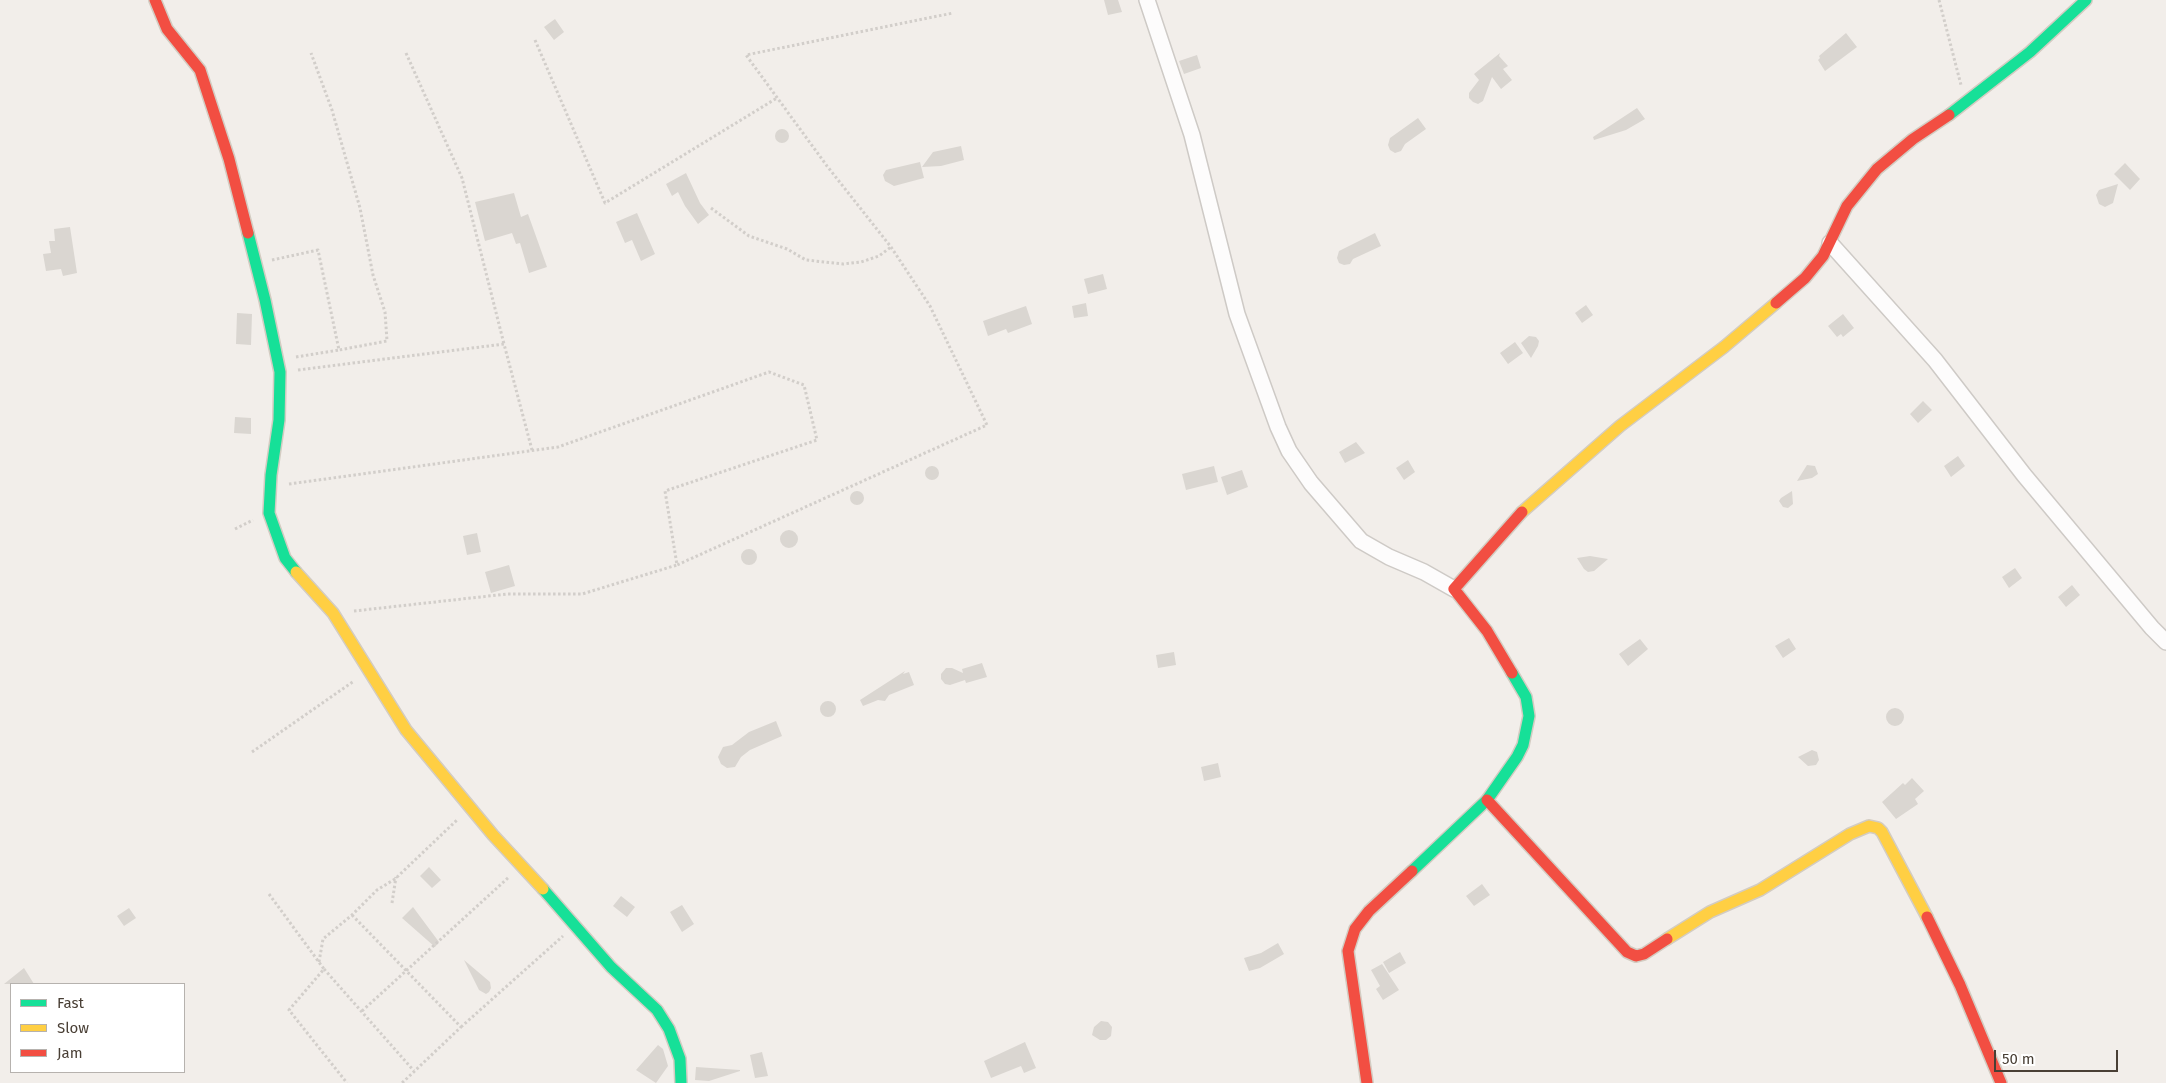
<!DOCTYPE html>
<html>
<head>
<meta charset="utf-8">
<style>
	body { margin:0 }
	#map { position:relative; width:2166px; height:1083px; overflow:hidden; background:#f2eeea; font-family:"Fira Sans",sans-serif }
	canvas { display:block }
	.legend { position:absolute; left:10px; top:983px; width:175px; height:90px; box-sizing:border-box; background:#fff; border:1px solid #b6b2ae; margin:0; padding:6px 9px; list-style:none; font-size:15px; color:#493f35 }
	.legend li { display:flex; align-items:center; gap:10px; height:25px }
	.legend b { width:25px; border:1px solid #b6b2ae }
	.scale { position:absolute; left:1994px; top:1050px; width:124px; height:22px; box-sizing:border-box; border:2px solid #493f35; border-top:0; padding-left:6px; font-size:15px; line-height:18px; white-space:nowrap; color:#493f35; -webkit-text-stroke:4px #fff; paint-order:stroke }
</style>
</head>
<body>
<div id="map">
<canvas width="2166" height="1083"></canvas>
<ul class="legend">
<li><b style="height:6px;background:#16e098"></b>Fast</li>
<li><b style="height:6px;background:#ffcf43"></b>Slow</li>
<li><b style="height:6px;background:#f24e42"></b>Jam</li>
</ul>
<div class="scale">50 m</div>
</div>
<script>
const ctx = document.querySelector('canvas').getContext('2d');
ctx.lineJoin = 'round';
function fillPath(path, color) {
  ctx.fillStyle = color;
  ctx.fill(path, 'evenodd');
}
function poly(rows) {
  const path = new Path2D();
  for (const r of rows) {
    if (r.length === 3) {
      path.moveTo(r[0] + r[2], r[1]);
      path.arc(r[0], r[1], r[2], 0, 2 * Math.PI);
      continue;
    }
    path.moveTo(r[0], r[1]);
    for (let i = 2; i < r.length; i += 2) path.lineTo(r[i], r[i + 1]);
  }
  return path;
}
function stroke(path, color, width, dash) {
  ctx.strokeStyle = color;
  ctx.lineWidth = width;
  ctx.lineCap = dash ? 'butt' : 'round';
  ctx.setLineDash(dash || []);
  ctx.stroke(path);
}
const building = poly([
	[1104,0,1118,0,1122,12,1108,15],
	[555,19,564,32,554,40,544,27],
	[1846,33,1857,47,1825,71,1818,60,1820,58,1819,56],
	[1500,53,1499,56,1508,66,1503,69,1512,80,1501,89,1492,77,1483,101,1478,104,1473,102,1469,98,1469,93,1479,80,1474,74],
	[1197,55,1201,68,1184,74,1179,61],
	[1637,108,1645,119,1626,130,1594,140,1593,137],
	[1418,118,1426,129,1405,144,1401,151,1395,153,1390,150,1388,145,1390,138],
	[782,136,7],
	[961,146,964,160,941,166,922,167,933,152],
	[920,162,924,178,894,186,885,181,883,175,886,170],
	[2125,163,2140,179,2130,190,2114,174],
	[686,173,700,203,709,215,698,224,685,206,678,192,672,196,666,184],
	[2118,184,2113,203,2105,207,2099,204,2096,195,2099,190],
	[514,193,521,217,528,214,547,267,529,273,520,243,516,244,512,233,485,241,475,202],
	[637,213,655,254,641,261,632,240,625,243,616,222],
	[70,227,77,273,63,276,61,269,46,271,43,254,51,253,49,241,55,241,54,229],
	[1375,233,1381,246,1353,259,1350,264,1344,265,1339,263,1337,258,1339,251],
	[1103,274,1107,289,1088,294,1084,279],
	[1086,303,1088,316,1074,318,1072,306],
	[1586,305,1593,315,1582,323,1575,313],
	[1026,306,1032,324,1008,333,1006,329,988,336,983,321],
	[237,313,252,314,251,345,236,344],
	[1843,314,1854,328,1843,337,1841,334,1837,337,1828,326],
	[1529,336,1536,337,1539,341,1538,346,1531,358,1521,343],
	[1515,342,1523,353,1508,364,1500,353],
	[1923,401,1932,410,1918,423,1910,414],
	[235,417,251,418,251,434,234,433],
	[1356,442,1365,453,1345,463,1339,452],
	[1958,456,1965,466,1951,477,1944,466],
	[1408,460,1415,472,1404,480,1396,468],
	[1807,465,1815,466,1818,474,1812,478,1797,481],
	[932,473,7],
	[1214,466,1218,482,1186,490,1182,474],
	[1242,470,1248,487,1227,495,1221,477],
	[857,498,7],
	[1792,491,1793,504,1788,508,1783,507,1779,501,1781,498],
	[789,539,9],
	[477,533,481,552,467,555,463,536],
	[749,557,8],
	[1590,556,1608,559,1594,571,1588,572,1584,569,1577,558],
	[509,565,515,586,491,593,485,572],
	[2015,568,2022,578,2009,588,2002,577],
	[2072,585,2080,595,2066,607,2058,597],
	[1789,638,1796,649,1783,658,1775,646],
	[1640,639,1648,649,1628,666,1619,654],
	[1174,652,1176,665,1158,668,1156,655],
	[982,663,987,677,966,683,965,680,950,685,945,684,941,679,941,674,946,668,952,668,963,673,962,669],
	[905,671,903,674,909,672,914,685,889,695,885,701,878,700,863,706,860,700],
	[828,709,8],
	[1895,717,9],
	[776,721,782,736,750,750,741,757,735,767,727,768,721,764,718,757,723,747,732,745,749,732],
	[1812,750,1817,752,1819,760,1816,765,1808,766,1798,757],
	[1218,763,1221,777,1204,781,1201,767],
	[1912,778,1924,791,1915,799,1918,804,1896,819,1882,802,1903,783,1905,785],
	[429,867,441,880,432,888,420,876],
	[1482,884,1490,895,1474,906,1466,896],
	[621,896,635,907,627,917,613,906],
	[682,905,694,924,682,932,670,912],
	[413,907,439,942,435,947,402,918],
	[129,908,136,918,124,926,117,916],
	[1278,943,1284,954,1260,968,1249,971,1244,958,1261,953],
	[1400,952,1406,963,1389,973,1383,962],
	[464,960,490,982,491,988,489,992,486,994,479,990],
	[1382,964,1399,990,1383,1000,1376,989,1380,986,1371,970],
	[24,968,34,984,4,984],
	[1101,1021,1108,1022,1112,1027,1111,1036,1106,1040,1100,1040,1092,1035,1094,1027],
	[1025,1042,1036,1068,1024,1073,1021,1066,991,1078,984,1061],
	[658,1045,663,1049,668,1066,656,1083,636,1070],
	[762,1052,768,1076,755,1078,750,1055],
	[696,1067,740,1070,740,1071,709,1081,695,1080]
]);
const path = poly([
	[1939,0,1961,85],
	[535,40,605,203,777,98],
	[406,53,462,178,504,344],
	[711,208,749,236,787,249,806,260,843,264,861,262,879,256,891,247],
	[272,260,318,250,339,350,387,341,385,312,373,275,360,208,332,110,311,53],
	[296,357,339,350],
	[298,370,504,344,532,450],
	[289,484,558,447,769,372,804,385,817,440,665,491,677,565,987,425,930,306,891,247,827,166,746,55,953,13],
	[235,529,253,520],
	[354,611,507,594,582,594,677,565],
	[252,752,354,681],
	[269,894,324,969,289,1010,347,1083],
	[392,903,396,877],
	[352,915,461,1027,402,1083],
	[319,962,323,939,352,915,377,890,395,879,457,820],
	[324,969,414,1071],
	[362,1011,509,877],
	[461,1027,563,936]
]);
const street = poly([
	[1147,0,1192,135,1237,314,1278,427,1289,451,1311,483,1361,541,1389,557,1424,572,1454,589],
	[1830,243,1935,360,2024,475,2152,628,2166,642]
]);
const fast = poly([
	[1949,115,2030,52,2086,0],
	[248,233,265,300,280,372,279,420,271,475,269,513,285,558,296,572],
	[1412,871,1487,800,1517,757,1523,745,1529,716,1526,697,1512,673],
	[543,889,611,967,657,1010,669,1029,680,1059,681,1083]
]);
const slow = poly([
	[1522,512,1620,426,1724,347,1776,303],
	[296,572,333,613,406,730,493,835,543,889],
	[1667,939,1710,912,1760,890,1850,834,1869,826,1878,828,1882,832,1927,917]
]);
const jam = poly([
	[155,0,167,29,200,70,229,159,248,233],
	[1776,303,1805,278,1823,256,1847,206,1877,169,1913,139,1949,115],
	[1512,673,1487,631,1454,589,1522,512],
	[1487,800,1627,952,1636,956,1644,954,1667,939],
	[1927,917,1960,985,2001,1083],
	[1367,1083,1348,951,1355,929,1369,911,1412,871]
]);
fillPath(building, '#dad6d1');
stroke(street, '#cecac6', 18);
stroke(fast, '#d3ccc2', 14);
stroke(slow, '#d3ccc2', 14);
stroke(jam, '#d3ccc2', 14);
stroke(path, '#d2ceca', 3, [2.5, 2.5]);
stroke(street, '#fdfcfc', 15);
stroke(fast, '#16e098', 11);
stroke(slow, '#ffcf43', 11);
stroke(jam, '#f24e42', 11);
</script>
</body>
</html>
